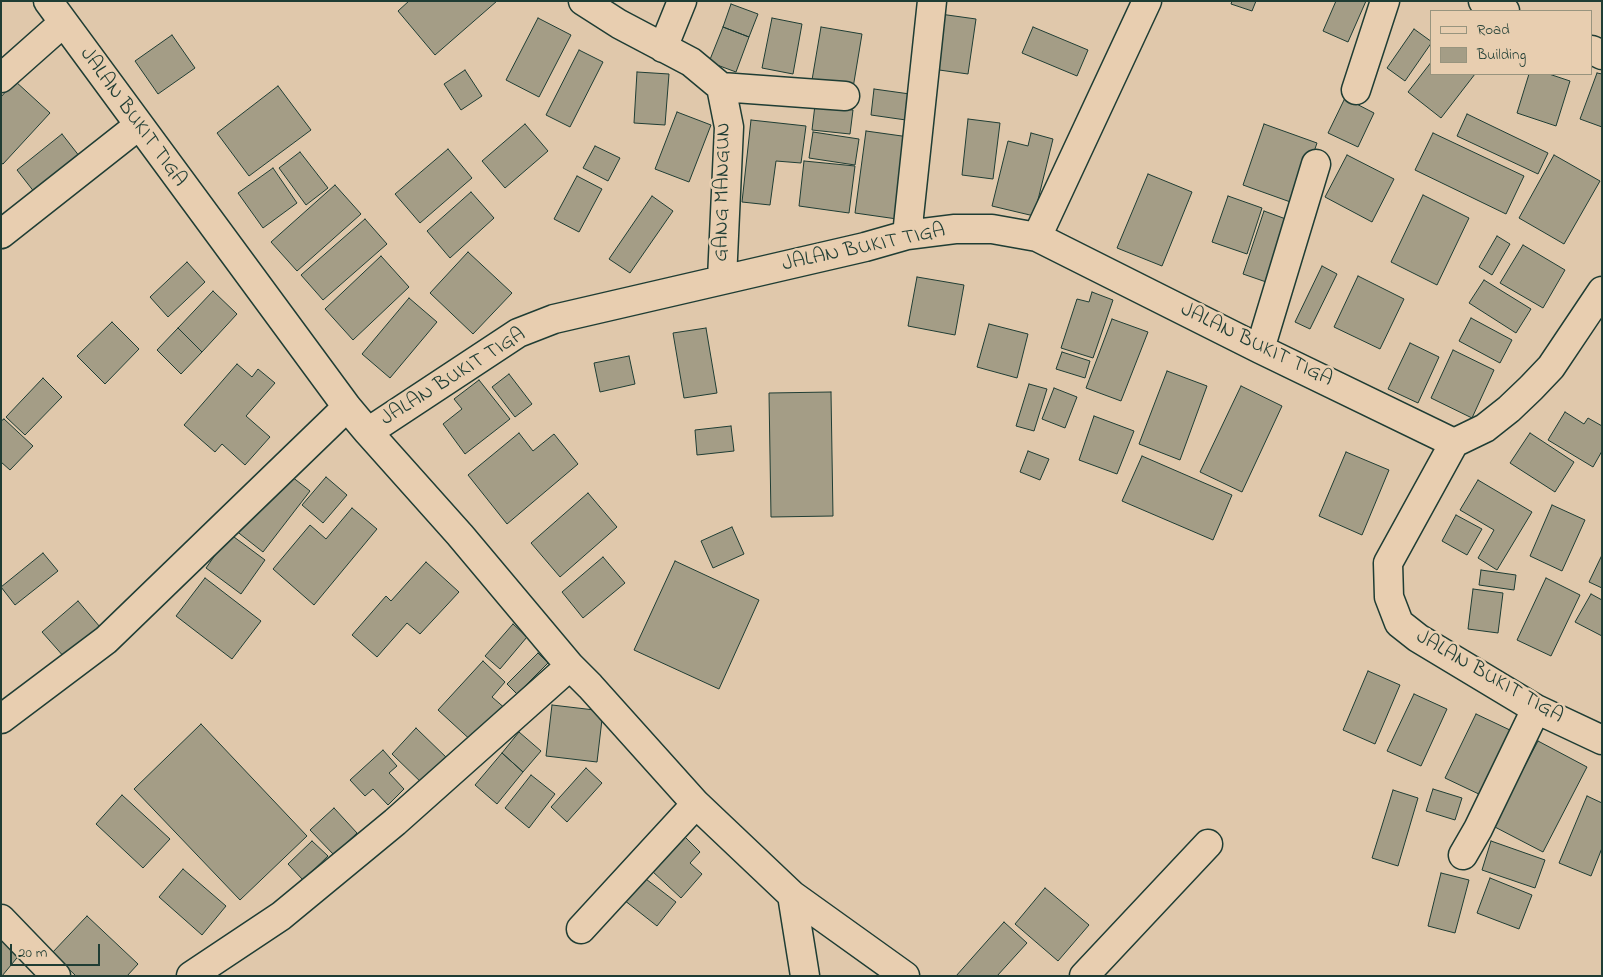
<!DOCTYPE html>
<html>
<head>
<meta charset="utf-8">
<style>
	body { margin:0 }
	#map { position:relative; width:1603px; height:977px; overflow:hidden; background:#e0c8ab; font-family:"Indie Flower",sans-serif }
	canvas { display:block }
	.frame { position:absolute; inset:0; border:2px solid #1f3d34; pointer-events:none }
	.legend { position:absolute; left:1430px; top:10px; width:162px; height:65px; box-sizing:border-box; background:#e8ceb0; border:1px solid #98947e; margin:0; padding:6px 9px; list-style:none; font-size:15px; color:#1f3d34 }
	.legend li { display:flex; align-items:center; gap:10px; height:25px }
	.legend b { width:25px; border:1px solid #98947e }
	.scale { position:absolute; left:10px; top:944px; width:90px; height:22px; box-sizing:border-box; border:2px solid #1f3d34; border-top:0; padding-left:6px; font-size:15px; line-height:18px; white-space:nowrap; color:#1f3d34; -webkit-text-stroke:4px #e8ceb0; paint-order:stroke }
</style>
</head>
<body>
<div id="map">
<canvas width="1603" height="977"></canvas>
<div class="frame"></div>
<ul class="legend">
<li><b style="height:6px;background:#e8ceb0"></b>Road</li>
<li><b style="height:14px;background:#a49d86"></b>Building</li>
</ul>
<div class="scale">20 m</div>
</div>
<script>
const ctx = document.querySelector('canvas').getContext('2d');
ctx.lineJoin = 'round';
function fillPath(path, color) {
  ctx.fillStyle = color;
  ctx.fill(path, 'evenodd');
}
function poly(rows) {
  const path = new Path2D();
  for (const r of rows) {
    path.moveTo(r[0], r[1]);
    for (let i = 2; i < r.length; i += 2) path.lineTo(r[i], r[i + 1]);
  }
  return path;
}
function stroke(path, color, width, dash) {
  ctx.strokeStyle = color;
  ctx.lineWidth = width;
  ctx.lineCap = dash ? 'butt' : 'round';
  ctx.setLineDash(dash || []);
  ctx.stroke(path);
}
function write(font, color, halo, rows, align = 'center') {
  ctx.font = font + ' "Indie Flower",sans-serif';
  ctx.lineWidth = 5;
  ctx.setLineDash([]);
  ctx.textBaseline = 'middle';
  ctx.strokeStyle = halo;
  ctx.fillStyle = color;
  for (const [text, x, y, turn = 0] of rows) {
    ctx.save();
    ctx.translate(x, y);
    ctx.rotate((+turn || 0) * Math.PI / 180);
    ctx.textAlign = isNaN(turn) ? turn : align;
    if (halo) ctx.strokeText(text, 0, 0);
    ctx.fillText(text, 0, 0);
    ctx.restore();
  }
}
const building = poly([
	[409,1,497,1,435,55,398,11,409,1],
	[1232,1,1256,1,1252,11,1231,4,1232,1],
	[1336,1,1366,1,1348,42,1323,31,1336,1],
	[731,4,758,14,749,37,723,27,731,4],
	[940,14,976,19,968,74,932,69,940,14],
	[538,18,571,35,539,97,506,80,538,18],
	[772,18,802,24,793,74,762,68,772,18],
	[723,27,749,37,736,72,709,62,723,27],
	[821,27,862,34,853,88,812,80,821,27],
	[1033,27,1088,50,1077,76,1022,53,1033,27],
	[1414,29,1432,42,1405,81,1387,68,1414,29],
	[172,35,195,68,158,94,135,61,172,35],
	[579,50,603,62,570,127,546,115,579,50],
	[1432,61,1432,74,1475,74,1441,118,1408,92,1432,61],
	[465,70,482,96,461,110,444,84,465,70],
	[637,72,669,74,665,125,634,123,637,72],
	[1597,73,1602,74,1602,127,1580,119,1597,73],
	[1529,74,1549,74,1570,81,1556,126,1517,113,1529,74],
	[15,81,50,113,3,164,1,163,1,97,15,81],
	[278,86,311,130,249,176,217,133,278,86],
	[874,89,917,95,913,121,871,115,874,89],
	[1345,98,1374,113,1358,147,1328,133,1345,98],
	[815,105,853,110,850,134,812,130,815,105],
	[677,112,711,125,689,182,655,169,677,112],
	[1467,114,1548,153,1538,174,1457,136,1467,114],
	[968,119,1000,123,993,179,962,175,968,119],
	[751,120,806,126,801,163,776,161,770,205,742,202,751,120],
	[525,124,548,151,505,188,482,161,525,124],
	[1264,124,1317,143,1296,204,1243,185,1264,124],
	[866,131,909,137,897,219,855,213,866,131],
	[813,132,859,139,855,165,809,158,813,132],
	[1031,133,1053,139,1034,216,992,206,1008,141,1028,146,1031,133],
	[1433,133,1524,176,1506,214,1415,170,1433,133],
	[62,134,80,157,35,193,17,170,62,134],
	[595,146,620,158,608,181,583,168,595,146],
	[448,149,472,178,420,223,395,194,448,149],
	[300,152,328,188,306,205,279,168,300,152],
	[1347,155,1394,179,1372,222,1325,197,1347,155],
	[1554,155,1600,181,1564,244,1519,218,1554,155],
	[804,161,855,166,849,213,799,206,804,161],
	[273,168,297,203,263,228,238,193,273,168],
	[1148,174,1192,192,1162,266,1117,248,1148,174],
	[577,176,602,189,579,232,554,219,577,176],
	[335,185,361,214,297,271,271,242,335,185],
	[471,192,494,218,450,258,427,231,471,192],
	[1423,195,1469,218,1437,285,1391,262,1423,195],
	[652,196,673,211,630,273,609,259,652,196],
	[1228,196,1262,208,1247,254,1212,242,1228,196],
	[1264,211,1294,222,1272,284,1243,274,1264,211],
	[365,219,387,244,323,300,301,275,365,219],
	[1497,236,1510,244,1492,275,1479,267,1497,236],
	[1523,245,1565,270,1543,308,1500,283,1523,245],
	[468,252,512,293,473,334,430,293,468,252],
	[381,256,409,287,353,340,325,309,381,256],
	[187,262,205,282,168,317,150,297,187,262],
	[1322,266,1337,274,1310,329,1295,322,1322,266],
	[1358,276,1404,299,1380,349,1334,327,1358,276],
	[917,277,964,285,955,335,908,326,917,277],
	[1484,280,1531,309,1516,333,1469,303,1484,280],
	[213,291,237,314,202,352,178,328,213,291],
	[1092,292,1113,300,1093,358,1061,348,1077,299,1089,302,1092,292],
	[409,298,437,322,390,378,362,354,409,298],
	[1471,318,1512,340,1500,363,1459,341,1471,318],
	[1112,319,1148,332,1121,401,1086,388,1112,319],
	[112,322,139,349,105,384,77,356,112,322],
	[989,324,1028,334,1017,378,977,367,989,324],
	[178,328,202,352,181,374,157,350,178,328],
	[706,328,717,393,684,398,673,333,706,328],
	[1410,343,1439,357,1418,403,1388,389,1410,343],
	[1453,350,1494,370,1472,418,1431,398,1453,350],
	[1062,352,1090,361,1085,378,1056,369,1062,352],
	[629,356,635,384,600,392,594,363,629,356],
	[237,364,252,377,258,369,275,383,246,416,270,437,245,465,222,444,215,452,184,425,237,364],
	[1167,371,1207,386,1180,460,1139,444,1167,371],
	[509,374,532,404,515,417,492,387,509,374],
	[43,378,62,397,25,435,6,417,43,378],
	[479,380,510,419,465,454,443,424,462,409,454,399,479,380],
	[1029,384,1047,389,1034,431,1016,426,1029,384],
	[1241,386,1282,406,1242,492,1200,472,1241,386],
	[1054,388,1077,397,1065,428,1042,419,1054,388],
	[831,392,833,516,771,517,769,393,831,392],
	[1565,412,1584,424,1588,418,1602,426,1602,451,1593,467,1548,440,1565,412],
	[1094,416,1134,431,1117,474,1079,460,1094,416],
	[4,419,33,446,10,470,1,462,1,421,4,419],
	[731,426,734,451,697,455,695,430,731,426],
	[519,433,533,451,554,434,578,464,507,524,468,475,519,433],
	[1530,433,1574,462,1555,492,1510,463,1530,433],
	[1028,451,1049,459,1040,480,1020,472,1028,451],
	[1346,452,1389,470,1362,535,1319,516,1346,452],
	[1142,456,1232,495,1213,540,1122,501,1142,456],
	[282,469,310,491,263,552,235,530,282,469],
	[326,477,347,495,323,523,302,505,326,477],
	[1478,480,1532,512,1497,570,1478,558,1494,530,1460,510,1478,480],
	[588,493,617,527,560,577,531,543,588,493],
	[1552,505,1585,520,1562,571,1530,556,1552,505],
	[352,508,377,529,314,605,273,569,310,525,326,539,352,508],
	[1456,515,1482,529,1467,555,1442,541,1456,515],
	[732,527,744,554,713,568,701,541,732,527],
	[230,534,265,560,241,594,206,568,230,534],
	[43,553,58,571,15,605,1,587,43,553],
	[1602,555,1602,588,1589,582,1602,555],
	[603,557,625,583,583,618,562,592,603,557],
	[675,561,759,600,719,689,634,650,675,561],
	[426,562,459,592,420,634,407,623,377,657,352,635,386,596,391,601,426,562],
	[1481,570,1516,575,1514,590,1479,585,1481,570],
	[205,578,261,621,232,659,176,616,205,578],
	[1546,578,1580,595,1551,656,1517,640,1546,578],
	[1473,589,1503,593,1498,633,1468,629,1473,589],
	[1591,594,1602,600,1602,636,1575,622,1591,594],
	[78,601,100,627,65,658,42,632,78,601],
	[513,624,527,637,500,669,485,656,513,624],
	[538,653,548,663,517,694,507,684,538,653],
	[483,661,505,682,492,697,507,710,475,744,438,710,483,661],
	[1368,671,1400,685,1375,744,1343,730,1368,671],
	[1414,694,1447,709,1421,766,1387,751,1414,694],
	[552,705,603,711,597,762,546,756,552,705],
	[1476,714,1512,731,1483,796,1445,778,1476,714],
	[201,724,307,836,240,900,134,789,201,724],
	[416,728,450,761,426,787,392,754,416,728],
	[519,732,541,751,523,772,502,753,519,732],
	[1538,741,1587,767,1543,852,1493,826,1538,741],
	[383,750,397,766,389,773,404,789,388,805,373,789,365,796,350,780,383,750],
	[502,753,523,772,497,804,475,785,502,753],
	[586,768,602,783,567,822,551,807,586,768],
	[531,775,555,794,529,828,505,808,531,775],
	[1433,789,1462,798,1455,820,1426,811,1433,789],
	[1393,790,1418,798,1398,866,1372,858,1393,790],
	[122,795,170,839,143,868,96,824,122,795],
	[1587,796,1602,803,1602,848,1591,876,1559,863,1587,796],
	[334,808,357,833,334,855,310,830,334,808],
	[684,836,700,852,690,863,702,874,681,898,652,871,684,836],
	[312,841,328,856,303,880,288,864,312,841],
	[1491,841,1545,860,1535,888,1482,870,1491,841],
	[183,869,226,906,202,935,159,897,183,869],
	[1441,873,1469,880,1455,933,1428,926,1441,873],
	[642,876,676,902,657,926,624,900,642,876],
	[1490,878,1532,895,1519,929,1477,913,1490,878],
	[1045,888,1089,925,1058,961,1015,924,1045,888],
	[87,916,138,964,127,976,76,976,52,953,87,916],
	[1004,922,1027,943,997,976,956,976,1004,922],
	[1,937,21,953,2,976,1,976,1,937]
]);
const minor = poly([
	[48,1,347,407,368,432,518,333,554,319,865,247,907,235,955,229,992,229,1037,237,1260,349,1454,443],
	[583,1,619,24,691,62,721,87,729,127,722,279],
	[1483,1,1505,11],
	[663,48,682,1],
	[1592,50,1602,55],
	[1,78,63,23],
	[721,87,845,96],
	[1356,90,1385,1],
	[1,234,138,126],
	[907,235,932,1],
	[1037,237,1147,1],
	[1260,349,1316,164],
	[368,432,460,535,570,666,590,686,696,804,792,895,905,976],
	[1454,443,1388,563,1389,597,1399,623,1418,638,1536,709,1602,740],
	[1454,443,1485,428,1509,409,1531,388,1551,367,1602,291],
	[1,719,106,640,347,407],
	[1463,855,1478,829,1536,709],
	[792,895,805,976],
	[1,919,56,976],
	[581,929,696,804],
	[191,976,281,916,395,822,570,666],
	[1084,976,1208,844]
]);
const streetNames = [
	["JALAN BUKIT TIGA",132,118,54],
	["GANG MANGUN",724,192,-89],
	["JALAN BUKIT TIGA",864,249,-12],
	["JALAN BUKIT TIGA",1256,346,26],
	["JALAN BUKIT TIGA",454,378,-32],
	["JALAN BUKIT TIGA",1489,678,30]
];
fillPath(building, '#a49d86');
stroke(building, '#1f3d34', 1);
stroke(minor, '#1f3d34', 31);
stroke(minor, '#e8ceb0', 28);
write('21px', '#1f3d34', '#e8ceb0', streetNames);
</script>
</body>
</html>
